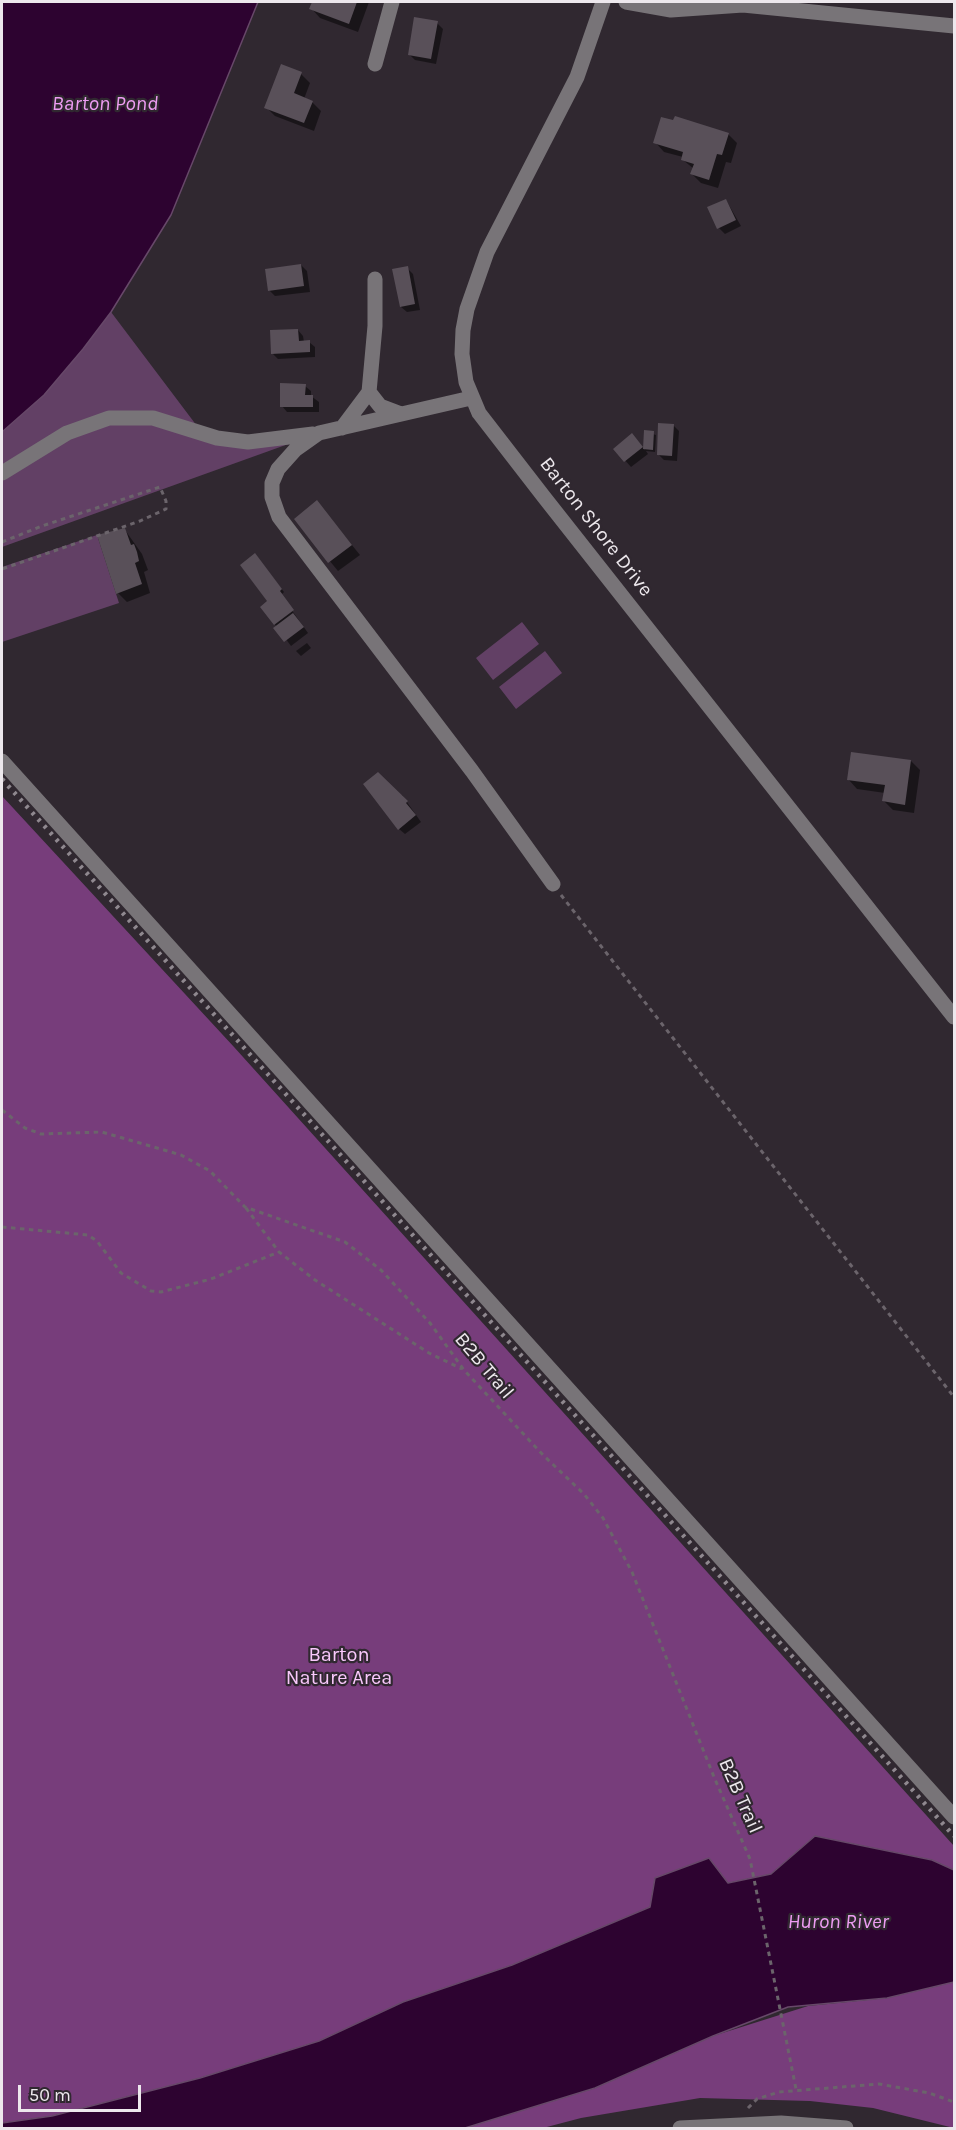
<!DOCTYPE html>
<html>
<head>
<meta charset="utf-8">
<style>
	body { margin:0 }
	#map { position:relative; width:956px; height:2130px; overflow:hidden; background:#302830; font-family:Karla,sans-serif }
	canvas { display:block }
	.frame { position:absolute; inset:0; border:3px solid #ede8ed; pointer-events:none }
	.scale { position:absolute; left:18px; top:2085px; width:123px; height:27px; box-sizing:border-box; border:3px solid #ede8ed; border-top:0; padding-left:8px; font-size:18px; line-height:21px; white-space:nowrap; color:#ede8ed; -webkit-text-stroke:4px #302830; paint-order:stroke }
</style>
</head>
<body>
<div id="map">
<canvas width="956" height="2130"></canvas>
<div class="frame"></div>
<div class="scale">50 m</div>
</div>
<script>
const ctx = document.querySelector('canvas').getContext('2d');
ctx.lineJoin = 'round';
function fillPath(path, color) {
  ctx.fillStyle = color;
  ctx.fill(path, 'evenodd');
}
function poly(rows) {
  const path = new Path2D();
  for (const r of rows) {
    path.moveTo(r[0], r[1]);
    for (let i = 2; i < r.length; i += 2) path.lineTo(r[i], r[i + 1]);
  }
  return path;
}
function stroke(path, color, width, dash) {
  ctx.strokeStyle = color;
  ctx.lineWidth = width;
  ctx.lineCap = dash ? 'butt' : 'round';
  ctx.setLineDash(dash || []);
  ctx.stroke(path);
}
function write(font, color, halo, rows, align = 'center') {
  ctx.font = font + ' Karla,sans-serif';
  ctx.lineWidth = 4.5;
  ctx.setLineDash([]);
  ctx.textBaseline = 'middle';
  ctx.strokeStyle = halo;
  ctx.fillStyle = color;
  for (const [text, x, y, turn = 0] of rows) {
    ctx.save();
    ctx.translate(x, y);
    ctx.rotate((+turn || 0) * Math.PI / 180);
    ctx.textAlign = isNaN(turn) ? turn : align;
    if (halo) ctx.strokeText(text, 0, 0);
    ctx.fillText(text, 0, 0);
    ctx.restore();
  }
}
const green = poly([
	[111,312,203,434,217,438,319,433,2,547,2,432,44,395],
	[97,535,119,603,2,642,2,567],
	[522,622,539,644,493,680,476,658],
	[545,651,562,673,516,709,499,687]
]);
const forest = poly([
	[2,796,234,1047,954,1846,954,1870,932,1860,815,1836,771,1874,728,1883,655,1878,650,1907,512,1965,403,2002,319,2041,200,2078,52,2116,2,2123],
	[954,1982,954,2128,873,2108,810,2101,700,2098,581,2118,543,2128,465,2128,595,2088,713,2036,808,2006,887,1998]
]);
const water = poly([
	[2,2,258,2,171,215,111,312,83,349,44,395,2,432,2,2],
	[815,1836,932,1860,954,1870,954,1982,887,1998,788,2007,713,2036,595,2088,465,2128,2,2128,2,2123,52,2116,200,2078,319,2041,403,2002,512,1965,650,1907,655,1878,709,1858,728,1883,771,1874,815,1836]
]);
const shadow = poly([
	[314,2,369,2,358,32,320,18,311,8],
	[437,23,443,29,436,64,415,60,409,54],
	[301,74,310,83,304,99,312,102,321,111,314,131,275,116,266,107],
	[728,134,737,143,731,163,726,162,718,188,701,183,692,174,694,169,683,160,683,157,664,152,655,142],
	[726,200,741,226,725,234,719,228],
	[301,265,307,271,310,292,275,296,269,290],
	[407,268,413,274,420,310,407,312,401,307],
	[298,330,303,336,304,342,309,342,315,347,315,357,278,359,273,354],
	[305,386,311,391,311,396,319,402,319,412,287,412,282,406],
	[673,425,679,431,677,461,664,460,658,454],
	[646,432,656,435,655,452,646,451,648,454,631,467,615,449,638,441,645,450],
	[317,502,360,555,338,571,296,520],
	[125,530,142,554,148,570,144,572,150,593,127,602,118,593],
	[257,558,284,592,281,595,308,633,291,646,262,607,269,601],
	[307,643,311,648,301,656,296,651],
	[911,761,920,770,914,813,893,810,884,801,885,793,857,789,848,779],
	[402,795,421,822,405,834,399,829]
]);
const building = poly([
	[312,2,357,2,349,24,309,9],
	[414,17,438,21,431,59,408,55],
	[281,64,302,72,294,93,313,101,304,123,264,108],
	[675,116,729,133,722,155,717,154,709,180,690,174,694,164,681,160,683,152,653,143,661,117,673,120],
	[726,199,736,220,717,229,707,207],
	[301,264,304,286,268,291,265,269],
	[408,266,415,304,400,307,392,269],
	[298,329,299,341,310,340,310,352,271,354,270,330],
	[280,383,306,384,305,395,313,395,313,407,280,407],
	[658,423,674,424,672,456,657,455],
	[644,430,654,431,653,450,643,449],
	[632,433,643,447,624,462,613,449],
	[317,500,352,545,328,563,294,519],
	[125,528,131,545,134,544,137,552,139,561,135,563,142,584,116,594,97,535],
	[255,553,282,589,280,591,294,610,274,625,260,607,267,601,240,565],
	[293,613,304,627,284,642,273,628],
	[851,752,911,760,905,805,882,801,885,785,847,780],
	[378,772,408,801,406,803,416,815,398,830,363,784]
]);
const path = poly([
	[2,542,42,526,160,487,166,501,166,509,140,521,2,569],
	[561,895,954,1397],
	[2,1110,25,1128,41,1134,102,1132,181,1155,210,1171,245,1207,345,1242,381,1270,430,1323,464,1370,543,1455,584,1494,603,1518,632,1572,714,1777,750,1859,796,2089],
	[246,1208,279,1252,315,1280,429,1353,462,1369],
	[2,1227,88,1235,97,1241,121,1273,151,1291,161,1292,211,1279,279,1252],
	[748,2108,757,2099,779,2092,879,2084,929,2093,954,2102]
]);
const minor = poly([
	[603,2,577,77,487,252,467,309,463,330,462,354,466,382,479,413,544,497,954,1017],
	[626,2,671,10,743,5,954,26],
	[375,64,392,2],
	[375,279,375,326,369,392,380,406,401,414],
	[471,398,319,433,295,450,278,469,272,483,272,497,279,517,472,771,553,884],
	[342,428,369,392],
	[2,473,67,433,109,418,153,418,217,438,248,442,313,434],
	[2,761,954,1817],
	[680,2128,781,2123,846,2128]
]);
const rail = poly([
	[2,779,954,1836]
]);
const streetNames = [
	["Barton Shore Drive",596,527,52],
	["B2B Trail",484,1366,50],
	["B2B Trail",740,1796,66]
];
const parkNames = [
	["Barton",339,1655],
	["Nature Area",339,1678]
];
const waterNames = [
	["Barton Pond",105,104],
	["Huron River",838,1922]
];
fillPath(green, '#624065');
fillPath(forest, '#773d7b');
fillPath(water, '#2d0330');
stroke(water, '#674869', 1.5);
fillPath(shadow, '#0007');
fillPath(building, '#595059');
stroke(path, '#6b646b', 3, [4.5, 4.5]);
stroke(minor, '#787478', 15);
stroke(rail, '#8f888f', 4.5, [3, 6]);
write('20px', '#ede8ed', '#302830', streetNames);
write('20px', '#f9c8fc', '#302830', parkNames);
write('italic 21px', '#ed9cf2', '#302830', waterNames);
</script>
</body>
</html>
